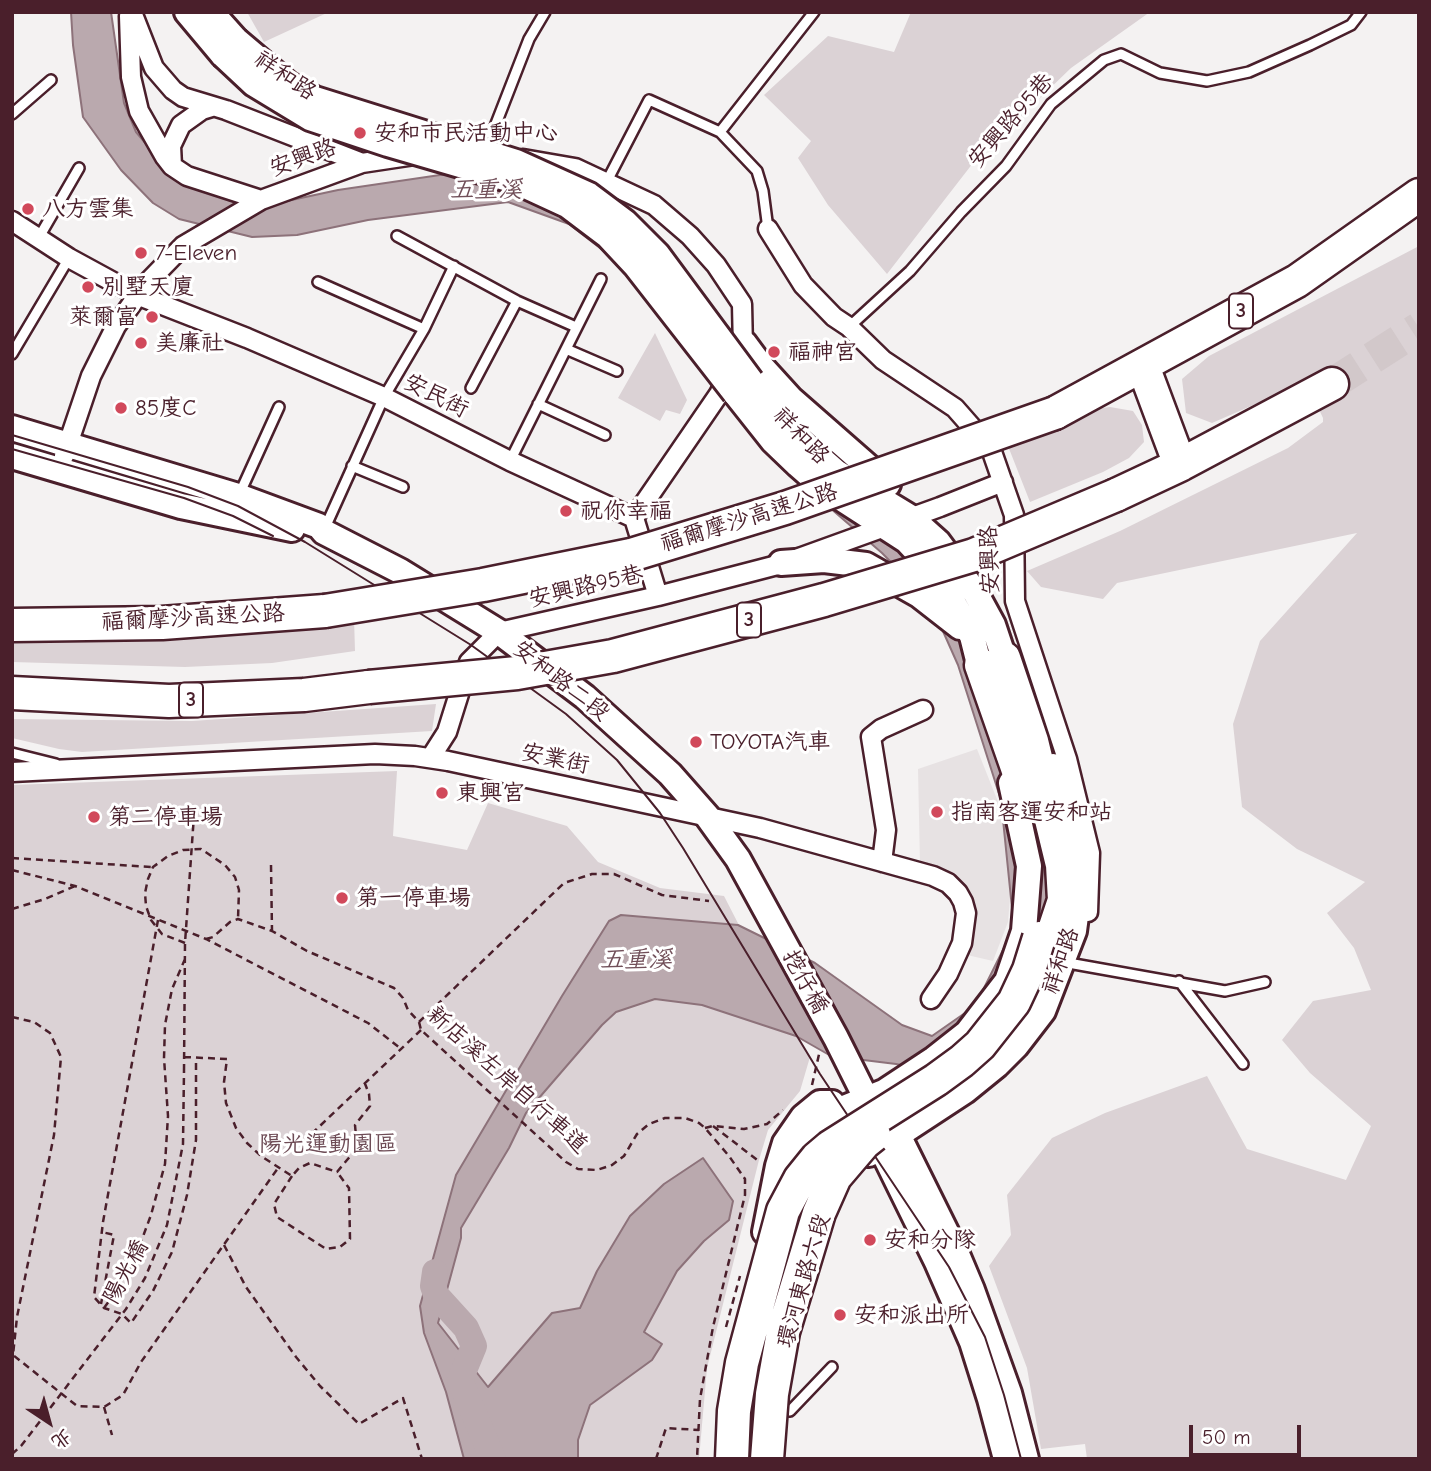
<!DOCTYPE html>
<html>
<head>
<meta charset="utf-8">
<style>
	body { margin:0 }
	#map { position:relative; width:1431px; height:1471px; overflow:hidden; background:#f4f2f2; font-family:"Comic Neue","LXGW WenKai TC",sans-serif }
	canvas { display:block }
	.frame { position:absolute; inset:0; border:14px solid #4a1f2b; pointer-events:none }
	.north { position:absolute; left:14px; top:1387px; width:70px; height:70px; -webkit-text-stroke:5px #fff; paint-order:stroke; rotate:144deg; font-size:19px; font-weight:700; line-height:28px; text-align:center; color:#4a1f2b }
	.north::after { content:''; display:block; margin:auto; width:24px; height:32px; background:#4a1f2b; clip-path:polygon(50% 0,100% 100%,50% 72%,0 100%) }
	.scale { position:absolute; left:1189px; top:1425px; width:112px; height:32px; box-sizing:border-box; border:4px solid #4a1f2b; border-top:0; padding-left:9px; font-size:21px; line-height:24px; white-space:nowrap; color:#4a1f2b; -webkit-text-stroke:5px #fff; paint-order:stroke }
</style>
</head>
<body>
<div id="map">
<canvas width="1431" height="1471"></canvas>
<div class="frame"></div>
<div class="north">北</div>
<div class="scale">50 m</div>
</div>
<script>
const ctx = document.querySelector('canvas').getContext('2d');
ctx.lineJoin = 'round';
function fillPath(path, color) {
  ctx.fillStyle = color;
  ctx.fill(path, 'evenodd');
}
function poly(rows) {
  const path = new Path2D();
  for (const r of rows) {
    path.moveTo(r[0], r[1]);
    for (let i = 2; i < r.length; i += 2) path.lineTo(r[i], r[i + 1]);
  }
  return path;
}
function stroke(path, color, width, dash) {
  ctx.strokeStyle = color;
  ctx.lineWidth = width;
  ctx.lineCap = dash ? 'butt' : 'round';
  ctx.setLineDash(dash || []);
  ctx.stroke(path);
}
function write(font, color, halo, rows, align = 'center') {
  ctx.font = font + ' "Comic Neue","LXGW WenKai TC",sans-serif';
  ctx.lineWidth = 6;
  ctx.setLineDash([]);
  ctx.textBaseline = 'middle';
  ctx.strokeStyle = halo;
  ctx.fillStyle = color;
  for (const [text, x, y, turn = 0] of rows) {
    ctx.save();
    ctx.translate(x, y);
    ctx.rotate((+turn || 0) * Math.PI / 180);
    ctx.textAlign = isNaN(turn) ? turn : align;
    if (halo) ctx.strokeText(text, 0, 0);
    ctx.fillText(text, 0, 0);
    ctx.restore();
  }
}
const built = poly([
	[977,749,1002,812,1011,886,1008,922,993,961,967,955,975,924,974,912,920,864,918,769]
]);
const green = poly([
	[247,12,329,12,264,42],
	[911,12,1150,12,1071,68,973,163,887,274,828,205,798,158,811,141,764,95,828,36,894,52],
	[1419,246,1419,1459,1087,1459,1085,1444,1041,1449,1027,1368,989,1266,1011,1235,1007,1195,1052,1138,1105,1113,1207,1076,1247,1149,1346,1180,1371,1126,1310,1073,1282,1040,1313,1001,1371,990,1354,948,1327,913,1365,882,1297,849,1242,807,1233,724,1260,641,1357,533,1117,583,1103,599,1041,587,1027,571,1120,531,1288,448,1323,422,1323,418,1306,382,1212,423,1186,413,1182,379,1209,356],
	[655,333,687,400,680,414,666,410,660,421,618,398],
	[1110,407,1133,411,1142,425,1144,442,1129,458,1103,472,1030,502,1008,446,1082,411],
	[354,618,355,651,272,663,185,667,12,662,12,636],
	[436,704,432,731,82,752,59,749,12,738,12,719,192,721],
	[397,771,393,836,467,850,488,803,567,826,598,862,660,888,724,896,796,1036,810,1057,800,1091,768,1130,759,1160,707,1368,699,1459,12,1459,12,785]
]);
const water = poly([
	[71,12,111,12,124,103,136,132,157,157,273,204,338,190,440,175,526,171,700,298,734,333,845,461,984,632,1062,843,1067,949,1043,1012,991,1062,953,1075,896,1064,831,1056,796,1036,702,1005,655,999,616,1012,602,1025,526,1113,509,1148,461,1228,461,1238,438,1323,488,1387,552,1313,580,1308,597,1271,630,1216,664,1184,703,1158,733,1201,729,1220,704,1241,677,1271,644,1332,662,1344,652,1360,590,1405,578,1440,578,1459,464,1459,446,1392,424,1333,420,1306,456,1175,562,996,609,921,621,915,738,925,815,963,902,1025,932,1036,975,1006,1014,928,1001,800,958,665,930,602,882,553,784,468,734,411,627,269,569,224,508,202,368,220,297,235,252,237,179,219,153,203,121,170,83,117,73,45,71,12]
]);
const river = poly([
	[435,1272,433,1286,436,1295,466,1328,474,1346,460,1380,493,1459]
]);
const highwayTunnel = poly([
	[1332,384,1419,328]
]);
const path = poly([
	[12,858,152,867],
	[271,865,272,931],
	[12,870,75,886,206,939,368,1023,400,1048],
	[12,909,45,899,75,886],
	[158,920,103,1222,94,1297,104,1308,122,1314,131,1323,153,1291,172,1252,187,1195,196,1140,196,1058],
	[206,939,213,937,230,922,238,919,272,931,307,951,394,988,403,998,408,1010,419,1022,421,1030,566,1162,578,1169,597,1170,612,1165,624,1156,637,1134,649,1124,665,1118,685,1118,699,1123,705,1128,729,1156,745,1179,745,1195,713,1327,700,1399,697,1459],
	[185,943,162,934,151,920,146,906,145,893,148,879,153,867,168,856,183,850,201,849,225,865,235,877,239,890,238,919],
	[12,1017,34,1022,50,1033,61,1057,54,1135,17,1317,13,1355,77,1406,104,1407,123,1395,141,1362,278,1168],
	[419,1022,564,883,592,874,614,874,662,895,709,901],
	[184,1057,227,1059,224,1082,226,1103,236,1128,247,1143,261,1156,292,1176,299,1168,310,1163,337,1172,357,1148,355,1125,370,1106,369,1094,364,1081],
	[184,1071,185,943,194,815],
	[812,1085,820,1050],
	[713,1126,760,1162],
	[705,1128,713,1126,744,1129,767,1124,783,1110],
	[303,1142,421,1030],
	[292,1176,274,1204,277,1217,326,1249,340,1247,350,1239,349,1188,337,1172],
	[224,1245,246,1287,296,1357,320,1386,359,1424,403,1398,422,1459],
	[101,1304,114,1235,102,1232],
	[104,1308,129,1274,151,1215,165,1164,168,1116,164,1058,165,1025,172,989,185,959],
	[726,1327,740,1276],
	[104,1407,112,1435],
	[656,1459,666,1428,699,1430]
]);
const lane = poly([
	[12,114,51,80],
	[720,132,814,12],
	[485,152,529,39,545,12],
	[607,181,649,100,720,132,757,171,763,191,768,229],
	[397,236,517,301,576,327],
	[38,239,79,168],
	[318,282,424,329],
	[849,327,910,271,961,212,1006,166,1051,104,1104,60,1121,54,1160,73,1207,81,1249,72,1310,45,1351,25,1361,12],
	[566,349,601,279],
	[12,354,69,258],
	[471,388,517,301],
	[538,404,605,435],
	[510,461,566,349,617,371],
	[352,466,403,487],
	[239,495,279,407],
	[324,530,384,397,424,329,454,266],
	[12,753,56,764],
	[1074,964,1225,991,1265,982],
	[1179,981,1243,1064],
	[776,1409,790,1411,832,1367]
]);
const street = poly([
	[132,12,154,68,173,90,183,97,226,110,362,163],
	[129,16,131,77,139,111,165,157,172,166,187,176,261,200],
	[523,159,575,168,654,205,690,236,716,265,742,304,743,349,719,394,634,518],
	[172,166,171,146,181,125,202,110,212,107],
	[12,221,69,258,137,295,247,338,384,397,510,461,634,518,658,596],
	[768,229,803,285,834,317,849,327,883,360,955,408,991,449,1014,515,1015,601,1067,759,1090,853,1088,912],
	[64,456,91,376,116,326,146,284,183,246,261,200,362,163,415,155],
	[431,757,447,732,469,662,499,632,658,596,785,563,940,507,1003,482],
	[12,772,375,754,415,756,448,761,760,828,933,876,948,883,958,893,963,902,966,913,962,943,948,974,931,999],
	[882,862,886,830,871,737,881,729,923,710]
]);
const secondary = poly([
	[187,12,223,55],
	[211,12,236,40],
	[744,343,761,366,791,399,888,484],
	[751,381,789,428,811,450,836,472,910,517,938,542,975,592,993,625,1004,658,1012,672],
	[735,393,773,441,798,465,822,486,907,541,920,555,954,604,972,636,983,680],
	[12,428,238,496,319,526,324,532,400,571,499,632,585,697,670,774,707,816,738,859,836,1038,878,1122,880,1146,937,1262,972,1342,990,1399,1006,1459],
	[12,456,181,506,292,529],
	[781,563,824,560,866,565,919,595,960,627],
	[886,1127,898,1135,956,1252,972,1290,1009,1393,1026,1459],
	[796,1153,827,1115,884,1092,934,1059,967,1033,1007,981,1024,931,1029,866,1011,783],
	[869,1154,965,1091,997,1065,1016,1046,1043,1011,1074,931,1078,901,1073,841,1053,766],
	[765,1232,778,1166,785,1143,803,1117,820,1103,832,1103]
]);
const highway = poly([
	[1143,366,1180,465],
	[1055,413,1297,281,1419,195],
	[1116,495,1180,465,1332,384],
	[12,625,162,623,325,611],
	[1004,658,1032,741,1062,865,1064,900,1049,945],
	[981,665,1029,802],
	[12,693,169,701,304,695,369,687],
	[793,1188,808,1139],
	[753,1459,758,1373,777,1292]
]);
const tram = poly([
	[12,435,188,487,238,506,305,542,471,645,566,714,617,760,660,813,683,848,820,1074,949,1267,985,1337,1004,1395,1021,1459],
	[12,449,184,498,233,516,273,536]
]);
const pathBridge = poly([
	[12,1454,21,1446,126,1309,145,1278,167,1225,183,1144,184,1071]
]);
const secondaryBridge = poly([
	[236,40,288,84,315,99,516,162,589,195,625,222,657,254,751,381],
	[223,55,254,84,310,118,388,144,515,181,567,205,608,236,636,266,735,393]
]);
const highwayBridge = poly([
	[325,611,483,585,631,555,785,508,1055,413],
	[369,687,517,673,613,656,824,600,974,555,1116,495],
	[732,1459,734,1411,742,1363,783,1211,800,1179,817,1158,830,1147,936,1080,962,1061,980,1045,1014,1002,1029,970,1039,938],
	[767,1459,772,1394,783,1332,819,1213,835,1177,864,1143,874,1135]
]);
const markers = [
	[360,133,7,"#d1495b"],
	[28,209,7,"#d1495b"],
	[141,253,7,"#d1495b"],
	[88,287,7,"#d1495b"],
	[152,317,7,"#d1495b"],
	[141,343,7,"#d1495b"],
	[774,352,7,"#d1495b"],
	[121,408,7,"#d1495b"],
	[566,511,7,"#d1495b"],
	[696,742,7,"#d1495b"],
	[442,793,7,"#d1495b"],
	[937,812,7,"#d1495b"],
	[94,817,7,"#d1495b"],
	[342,898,7,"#d1495b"],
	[870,1240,7,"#d1495b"],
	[840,1315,7,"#d1495b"]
];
const shields = [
	[1241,311,24],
	[749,620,24],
	[191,700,24]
];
const shieldNames = [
	["3",1241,311],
	["3",749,620],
	["3",191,700]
];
const streetNames = [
	["祥和路",285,76,34],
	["安興路95巷",1011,121,-49],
	["安興路",303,158,-20],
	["安民街",436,396,27],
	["祥和路",801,436,46],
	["福爾摩沙高速公路",749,518,-17],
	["安興路",990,560,-92],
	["安興路95巷",586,587,-13],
	["福爾摩沙高速公路",193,618,-3],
	["安和路二段",561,681,38],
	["安業街",555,759,12],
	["祥和路",1061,961,-71],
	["挖仔橋",805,982,61],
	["新店溪左岸自行車道",507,1080,42],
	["陽光橋",126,1272,-62],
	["環河東路六段",804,1281,-74]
];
const poiNames = [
	["安和市民活動中心",374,133],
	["八方雲集",42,209],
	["7-Eleven",155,253],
	["別墅天廈",102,287],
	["萊爾富",138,317,"right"],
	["美廉社",155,343],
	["福神宮",788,352],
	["85度C",135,408],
	["祝你幸福",580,511],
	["TOYOTA汽車",710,742],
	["東興宮",456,793],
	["指南客運安和站",951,812],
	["第二停車場",108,817],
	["第一停車場",356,898],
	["安和分隊",884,1240],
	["安和派出所",854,1315]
];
const parkNames = [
	["陽光運動園區",328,1144]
];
const waterNames = [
	["五重溪",486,190],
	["五重溪",636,960]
];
fillPath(built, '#e7e2e3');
fillPath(green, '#dbd2d5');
fillPath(water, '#baa9ae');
stroke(water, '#8d727a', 2);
stroke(river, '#baa9ae', 26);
stroke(highwayTunnel, '#d2c8ca', 32, [32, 16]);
stroke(lane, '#4a1f2b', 14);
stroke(street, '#4a1f2b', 23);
stroke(secondary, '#4a1f2b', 30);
stroke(highway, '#4a1f2b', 37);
stroke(path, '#4a1f2b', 2.5, [7, 5]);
stroke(lane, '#fff', 9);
stroke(street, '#fff', 18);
stroke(secondary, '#fff', 24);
stroke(highway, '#fff', 32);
stroke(tram, '#4a1f2b', 2);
stroke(secondaryBridge, '#4a1f2b', 30, []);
stroke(highwayBridge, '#4a1f2b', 37, []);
stroke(pathBridge, '#4a1f2b', 2.5, [7, 5]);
stroke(secondaryBridge, '#fff', 24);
stroke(highwayBridge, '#fff', 32);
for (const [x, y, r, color] of markers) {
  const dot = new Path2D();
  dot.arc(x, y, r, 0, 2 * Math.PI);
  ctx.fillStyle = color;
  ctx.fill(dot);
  stroke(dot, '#fff', 2.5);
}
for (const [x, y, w] of shields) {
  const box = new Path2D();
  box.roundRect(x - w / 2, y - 17.5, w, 35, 5);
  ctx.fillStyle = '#fff';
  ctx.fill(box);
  stroke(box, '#4a1f2b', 2);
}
write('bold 21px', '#4a1f2b', null, shieldNames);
write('23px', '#4a1f2b', '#fff', streetNames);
write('23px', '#4a1f2b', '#fff', poiNames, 'left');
write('23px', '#6e4c56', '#fff', parkNames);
write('italic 24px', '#714f59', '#fff', waterNames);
</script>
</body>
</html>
